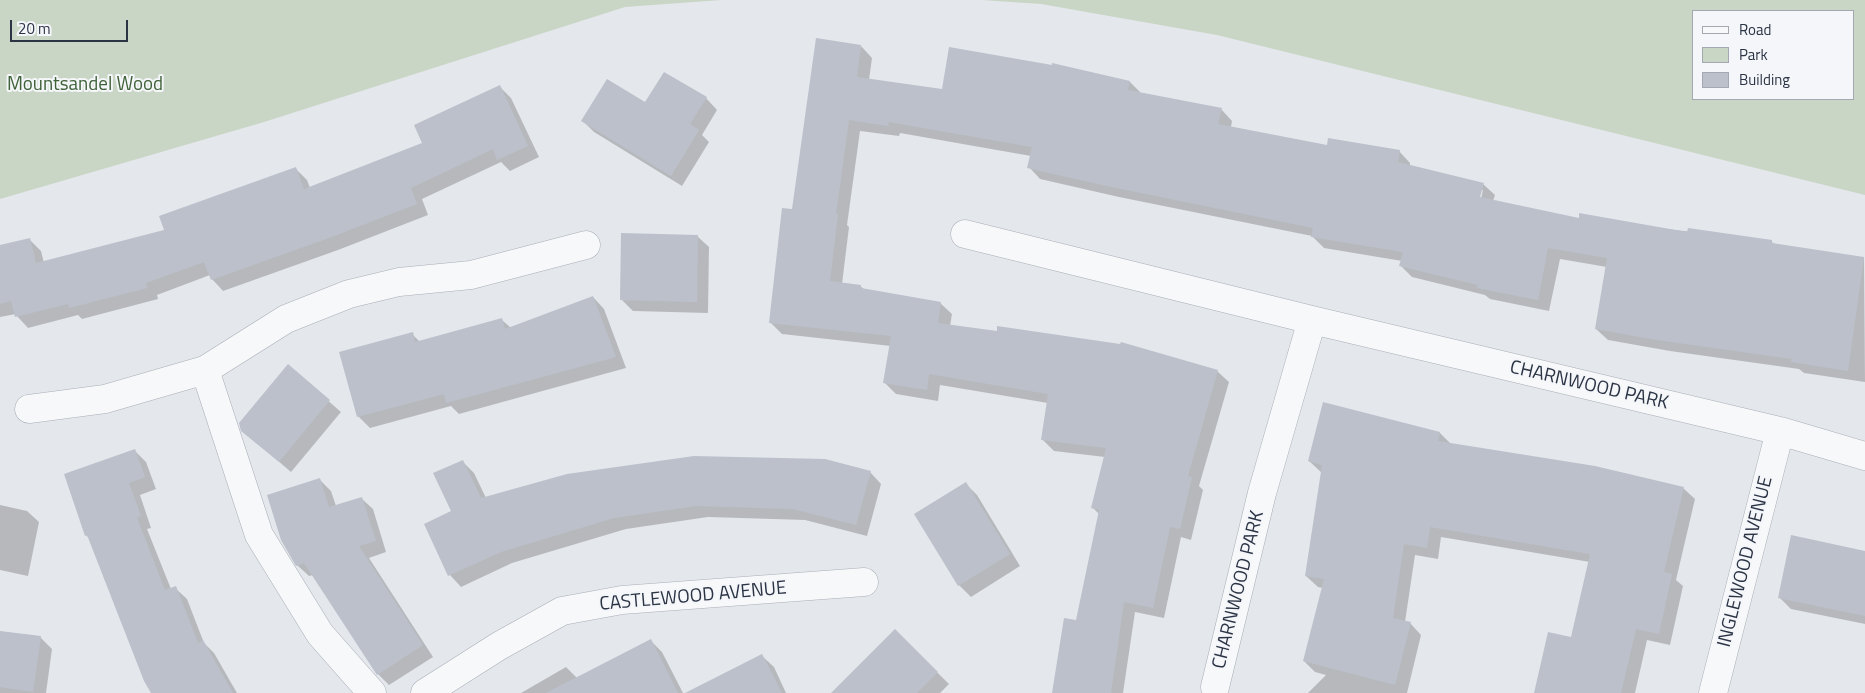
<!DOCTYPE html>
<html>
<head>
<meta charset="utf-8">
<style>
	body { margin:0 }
	#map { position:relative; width:1865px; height:693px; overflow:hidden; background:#e4e7ec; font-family:"Titillium Web",sans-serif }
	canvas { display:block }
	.legend { position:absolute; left:1692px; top:10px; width:162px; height:90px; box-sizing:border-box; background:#f4f6f9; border:1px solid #a4a8b1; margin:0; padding:6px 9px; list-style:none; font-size:15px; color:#2b3445 }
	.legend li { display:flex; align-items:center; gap:10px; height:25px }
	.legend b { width:25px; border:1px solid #a4a8b1 }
	.scale { position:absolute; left:10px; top:20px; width:118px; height:22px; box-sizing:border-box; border:2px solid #2b3445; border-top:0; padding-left:6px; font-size:15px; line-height:18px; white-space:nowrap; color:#2b3445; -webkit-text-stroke:4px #f4f6f9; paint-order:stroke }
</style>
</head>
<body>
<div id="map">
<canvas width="1865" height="693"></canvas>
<ul class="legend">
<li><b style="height:6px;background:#f7f8fa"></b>Road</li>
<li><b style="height:14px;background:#c9d6c5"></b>Park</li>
<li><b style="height:14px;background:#bbc0ca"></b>Building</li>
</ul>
<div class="scale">20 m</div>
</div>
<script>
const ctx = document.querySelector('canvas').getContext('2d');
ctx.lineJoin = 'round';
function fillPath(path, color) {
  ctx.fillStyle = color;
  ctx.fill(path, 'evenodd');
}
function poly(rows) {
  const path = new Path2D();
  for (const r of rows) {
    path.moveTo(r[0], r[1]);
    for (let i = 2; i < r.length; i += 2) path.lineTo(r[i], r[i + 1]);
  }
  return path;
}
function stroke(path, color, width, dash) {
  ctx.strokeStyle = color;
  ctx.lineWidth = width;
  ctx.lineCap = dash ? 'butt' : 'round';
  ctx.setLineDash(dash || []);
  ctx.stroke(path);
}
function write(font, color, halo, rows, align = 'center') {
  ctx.font = font + ' "Titillium Web",sans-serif';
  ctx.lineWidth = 4;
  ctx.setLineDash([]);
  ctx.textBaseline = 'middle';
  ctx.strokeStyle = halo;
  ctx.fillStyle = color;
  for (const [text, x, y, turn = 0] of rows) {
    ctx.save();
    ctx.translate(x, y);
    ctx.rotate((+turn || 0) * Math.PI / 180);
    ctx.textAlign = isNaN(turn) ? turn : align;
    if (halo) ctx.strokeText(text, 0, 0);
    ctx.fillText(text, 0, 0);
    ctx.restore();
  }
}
const green = poly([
	[0,0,721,0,625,7,264,122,0,199],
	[982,0,1865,0,1865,195,1217,35,1041,4],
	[1854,11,1854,99,1694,99,1694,11]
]);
const shadow = poly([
	[861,46,872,58,869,80,943,90,1130,82,1141,93,1221,109,1232,121,1231,127,1328,147,1399,151,1410,163,1410,166,1483,184,1495,195,1493,201,1580,219,1771,241,1775,245,1864,258,1865,382,1804,373,1799,369,1670,351,1608,340,1596,329,1607,267,1560,259,1549,311,1490,299,1485,295,1412,277,1401,266,1402,261,1324,248,1312,236,1119,197,1040,179,1029,167,1031,156,900,133,899,136,860,131,847,225,849,227,842,284,860,286,865,290,940,303,952,314,950,326,1217,371,1229,382,1199,486,1203,490,1191,540,1181,537,1164,618,1135,612,1123,693,1053,693,1077,621,1099,514,1093,508,1105,457,1054,451,1042,439,1048,403,940,385,938,401,896,394,885,383,891,346,782,334,770,322,793,210],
	[1481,190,1483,190,1480,203,1478,203],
	[499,86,511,98,539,157,510,171,501,162,422,199,428,215,338,250,223,291,212,279,210,275,157,295,158,299,82,319,78,315,28,328,17,316,16,314,0,317,0,247,29,239,41,251,44,263,166,231,296,169,307,180,310,188,424,144],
	[706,98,717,110,702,135,709,142,682,186,594,132,583,121,645,104],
	[697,236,709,247,708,313,633,311,622,300],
	[593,297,604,309,626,368,459,414,451,406,370,428,358,416,412,334,420,342,502,320,511,328],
	[288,366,341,412,291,472,242,430],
	[1440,433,1451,444,1683,488,1695,499,1676,580,1683,586,1670,645,1647,640,1635,693,1536,693,1572,638,1590,562,1441,537,1438,559,1415,555,1405,622,1410,623,1421,635,1407,693,1308,693,1326,675,1315,672,1304,661,1323,588,1318,587,1306,576,1322,473,1309,461],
	[135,451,146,462,156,489,140,495,151,528,147,529,171,589,175,588,187,599,204,643,214,653,237,693,152,693,90,539,86,535],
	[462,461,474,473,486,498,870,472,881,484,867,536,805,520,708,517,626,529,512,563,461,587,450,575,425,524,452,512],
	[320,480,331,491,336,506,361,498,373,509,386,552,369,558,433,657,389,685,378,674,313,575,309,576,297,565],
	[966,484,977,495,1020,566,971,597,959,585],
	[0,505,27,511,39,522,28,576,0,570],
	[1865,552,1865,624,1791,609,1779,597],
	[895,631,949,684,940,693,833,693],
	[0,632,41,638,52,649,46,693,0,693],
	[651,641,662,652,683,693,521,693,566,667,577,678],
	[762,656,774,667,786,693,687,693]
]);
const building = poly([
	[816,38,861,45,857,77,942,89,949,47,1052,65,1052,63,1130,81,1128,90,1222,108,1218,124,1327,145,1328,138,1400,150,1398,162,1484,183,1480,197,1579,218,1579,213,1687,232,1688,228,1772,240,1772,243,1864,257,1848,371,1791,362,1792,359,1657,340,1595,329,1607,258,1548,248,1538,300,1477,288,1478,285,1399,266,1403,252,1311,237,1313,228,1107,186,1027,168,1032,147,889,122,888,126,849,120,836,214,838,214,830,281,861,285,861,288,941,302,938,323,997,331,997,326,1120,344,1121,342,1218,370,1188,476,1192,477,1180,529,1170,527,1153,608,1124,602,1111,693,1052,693,1064,618,1076,620,1099,510,1091,508,1106,448,1041,440,1048,394,929,374,927,390,883,383,891,336,769,323,782,208,792,209],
	[664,72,707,97,690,124,699,130,671,176,581,121,607,79,645,102],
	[500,85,528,146,497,160,493,149,411,188,417,204,326,239,211,280,204,262,146,283,147,288,69,308,68,304,15,317,11,301,0,304,0,245,30,238,36,263,164,230,159,216,296,167,304,189,422,143,414,125],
	[621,233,698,235,697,302,620,300],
	[593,296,616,357,446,403,444,394,357,417,339,352,413,332,415,342,502,318,505,329],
	[288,364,330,400,279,462,241,431,239,423],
	[1323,402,1440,432,1438,441,1595,466,1684,487,1664,572,1672,574,1659,634,1636,629,1621,693,1534,693,1548,632,1571,637,1590,554,1430,527,1427,548,1404,544,1393,618,1411,622,1395,685,1303,661,1324,579,1305,576,1322,465,1308,461],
	[135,449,145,477,129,483,141,516,137,518,165,590,176,586,198,643,203,640,233,693,151,693,144,681,87,535,85,536,64,474],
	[694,456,825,459,871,471,856,525,793,509,696,506,614,518,501,552,448,576,424,524,451,511,433,473,463,460,481,498,567,474],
	[320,478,329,507,362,497,376,541,359,546,423,645,377,675,304,563,296,566,281,540,267,495],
	[966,482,1010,554,958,586,914,514],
	[1791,535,1865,551,1865,616,1778,598],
	[895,629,938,672,917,693,831,693],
	[0,631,41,636,33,692,0,687],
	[651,639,678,693,546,693],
	[762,654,782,693,685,693]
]);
const minor = poly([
	[965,234,1312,320,1780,431,1865,456],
	[205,370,259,535,320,634,372,693],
	[29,409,105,399,205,370,286,319,349,294,399,282,471,275,586,245],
	[1215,687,1262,493,1312,320],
	[425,693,499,646,562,611,622,600,864,582],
	[1713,693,1780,431]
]);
const parkNames = [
	["Mountsandel Wood",85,85]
];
const streetNames = [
	["CHARNWOOD PARK",1589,386,13],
	["INGLEWOOD AVENUE",1746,562,-76],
	["CHARNWOOD PARK",1239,590,-76],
	["CASTLEWOOD AVENUE",693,597,-5]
];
fillPath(green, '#c9d6c5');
fillPath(shadow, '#0003');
fillPath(building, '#bbc0ca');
stroke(minor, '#a9aeb7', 29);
stroke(minor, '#f7f8fa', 28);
write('19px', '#3f6138', '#f4f6f9', parkNames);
write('19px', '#2b3445', '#f4f6f9', streetNames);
</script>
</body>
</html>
